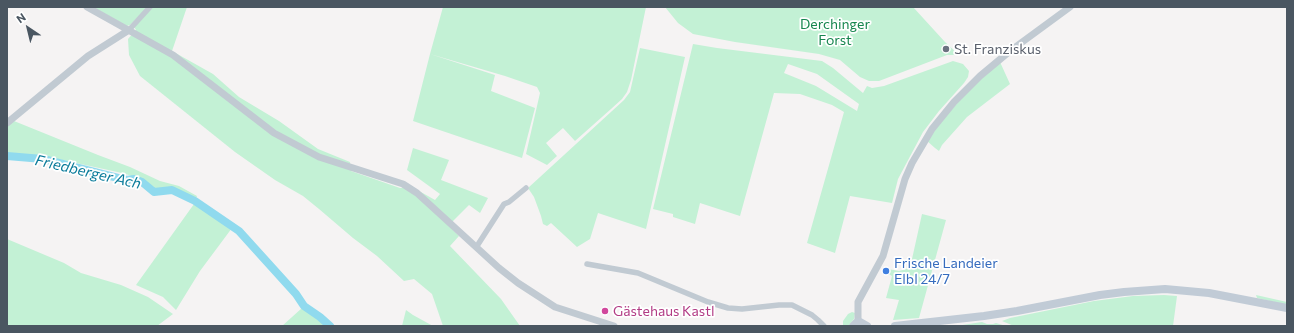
<!DOCTYPE html>
<html>
<head>
<meta charset="utf-8">
<style>
	body { margin:0 }
	#map { position:relative; width:1294px; height:333px; overflow:hidden; background:#f5f3f3; font-family:Commissioner,sans-serif }
	canvas { display:block }
	.frame { position:absolute; inset:0; border:8px solid #4a5661; pointer-events:none }
	.north { position:absolute; left:8px; top:8px; width:40px; height:40px; -webkit-text-stroke:3px #fff; paint-order:stroke; rotate:325deg; font-size:11px; font-weight:700; line-height:16px; text-align:center; color:#4a5661 }
	.north::after { content:''; display:block; margin:auto; width:14px; height:18px; background:#4a5661; clip-path:polygon(50% 0,100% 100%,50% 72%,0 100%) }
</style>
</head>
<body>
<div id="map">
<canvas width="1294" height="333"></canvas>
<div class="frame"></div>
<div class="north">N</div>
</div>
<script>
const ctx = document.querySelector('canvas').getContext('2d');
ctx.lineJoin = 'round';
function fillPath(path, color) {
  ctx.fillStyle = color;
  ctx.fill(path, 'evenodd');
}
function poly(rows) {
  const path = new Path2D();
  for (const r of rows) {
    path.moveTo(r[0], r[1]);
    for (let i = 2; i < r.length; i += 2) path.lineTo(r[i], r[i + 1]);
  }
  return path;
}
function stroke(path, color, width, dash) {
  ctx.strokeStyle = color;
  ctx.lineWidth = width;
  ctx.lineCap = dash ? 'butt' : 'round';
  ctx.setLineDash(dash || []);
  ctx.stroke(path);
}
function write(font, color, halo, rows, align = 'center') {
  ctx.font = font + ' Commissioner,sans-serif';
  ctx.lineWidth = 3.5;
  ctx.setLineDash([]);
  ctx.textBaseline = 'middle';
  ctx.strokeStyle = halo;
  ctx.fillStyle = color;
  for (const [text, x, y, turn = 0] of rows) {
    ctx.save();
    ctx.translate(x, y);
    ctx.rotate((+turn || 0) * Math.PI / 180);
    ctx.textAlign = isNaN(turn) ? turn : align;
    if (halo) ctx.strokeText(text, 0, 0);
    ctx.fillText(text, 0, 0);
    ctx.restore();
  }
}
const green = poly([
	[93,7,148,7,130,25,127,26],
	[152,7,187,7,172,51,213,74,239,97,279,121,318,149,350,162,351,171,400,188,412,187,435,200,440,194,407,170,413,148,449,160,441,180,488,198,480,213,469,205,453,221,452,229,459,236,450,246,501,299,520,326,443,326,432,294,414,279,404,281,377,256,353,238,319,209,303,196,275,180,235,152,140,76,129,55,128,39,136,30,134,27],
	[443,7,646,7,631,80,627,92,622,99,611,109,575,141,563,128,546,143,557,156,547,165,526,154,540,93,537,87,505,76,430,54],
	[665,7,913,7,945,42,959,55,947,55,879,81,869,81,860,77,840,60,819,54,735,42,693,34,678,23],
	[693,44,717,48,822,61,833,68,863,93,867,86,872,88,884,86,953,61,963,64,969,71,968,77,964,83,939,111,923,132,898,179,892,203,850,196,835,253,807,243,844,112,832,105,800,94,774,93,740,216,700,203,695,224,673,217,673,214,653,209],
	[788,64,817,74,859,104,857,111,816,86,784,73],
	[640,48,685,57,646,229,598,213,590,239,577,247,551,223,547,226,543,224,541,216,534,197,528,188,624,100,630,92],
	[430,54,495,75,491,91,535,108,522,158,413,121],
	[1000,62,1010,84,967,117,942,145,939,151,935,148,927,141,942,120,970,89],
	[14,121,98,155,130,167,160,181,179,186,197,196,196,199,173,188,155,190,142,179,122,173,44,156,7,153,7,126],
	[194,204,232,228,200,271,176,310,163,297,136,285],
	[922,214,946,220,919,318,893,320,899,300,886,298,892,276,887,273,888,269,899,271,910,268],
	[7,239,64,263,81,273,121,285,148,297,173,314,157,326,7,326],
	[1164,295,1177,296,1173,326,1014,326,1002,321,1010,318,1094,301,1133,296],
	[1256,295,1287,302,1287,305,1257,298],
	[302,308,317,318,325,326,282,326],
	[406,310,413,315,433,326,402,326],
	[852,312,855,313,854,319,848,326,843,326,843,321,848,314],
	[982,322,987,324,993,324,996,323,1006,326,956,326]
]);
const river = poly([
	[7,156,43,159,126,180,134,179,142,182,154,192,172,190,195,201,239,231,296,294,304,306,320,317,330,326]
]);
const minor = poly([
	[129,30,150,7],
	[477,246,504,204,509,202,526,188],
	[587,264,638,273,708,302,728,308,742,309,779,305,792,305,812,315,818,320,824,326]
]);
const tertiary = poly([
	[87,7,173,55,274,133,319,157,403,184,417,193,499,268,518,283,555,307,614,326],
	[7,123,88,56,129,30],
	[858,322,858,302,883,256,905,179,912,163,932,129,954,102,980,76,1010,51,1070,7]
]);
const secondary = poly([
	[853,326,856,323,860,322,867,326],
	[895,326,984,316,1017,311,1100,295,1124,292,1165,289,1209,293,1287,308]
]);
const markers = [
	[946,49,4,"#6b7280"],
	[886,271,4,"#3f7fe0"],
	[605,311,4,"#d1479c"]
];
const parkNames = [
	["Derchinger",835,24],
	["Forst",835,40]
];
const worshipNames = [
	["St. Franziskus",954,49]
];
const shopNames = [
	["Frische Landeier",894,263],
	["Elbl 24/7",894,279]
];
const hotelNames = [
	["Gästehaus Kastl",613,311]
];
const waterNames = [
	["Friedberger Ach",88,172,13]
];
fillPath(green, '#c3f1d5');
stroke(river, '#90daee', 8);
stroke(minor, '#c1cad2', 5.5);
stroke(tertiary, '#c1cad2', 7);
stroke(secondary, '#c1cbd6', 8);
for (const [x, y, r, color] of markers) {
  const dot = new Path2D();
  dot.arc(x, y, r, 0, 2 * Math.PI);
  ctx.fillStyle = color;
  ctx.fill(dot);
  stroke(dot, '#fff', 1.5);
}
write('14px', '#17864f', '#fff', parkNames);
write('14px', '#5b616d', '#fff', worshipNames, 'left');
write('14px', '#366cbe', '#fff', shopNames, 'left');
write('14px', '#b23c85', '#fff', hotelNames, 'left');
write('italic 15px', '#0c7c9b', '#fff', waterNames);
</script>
</body>
</html>
